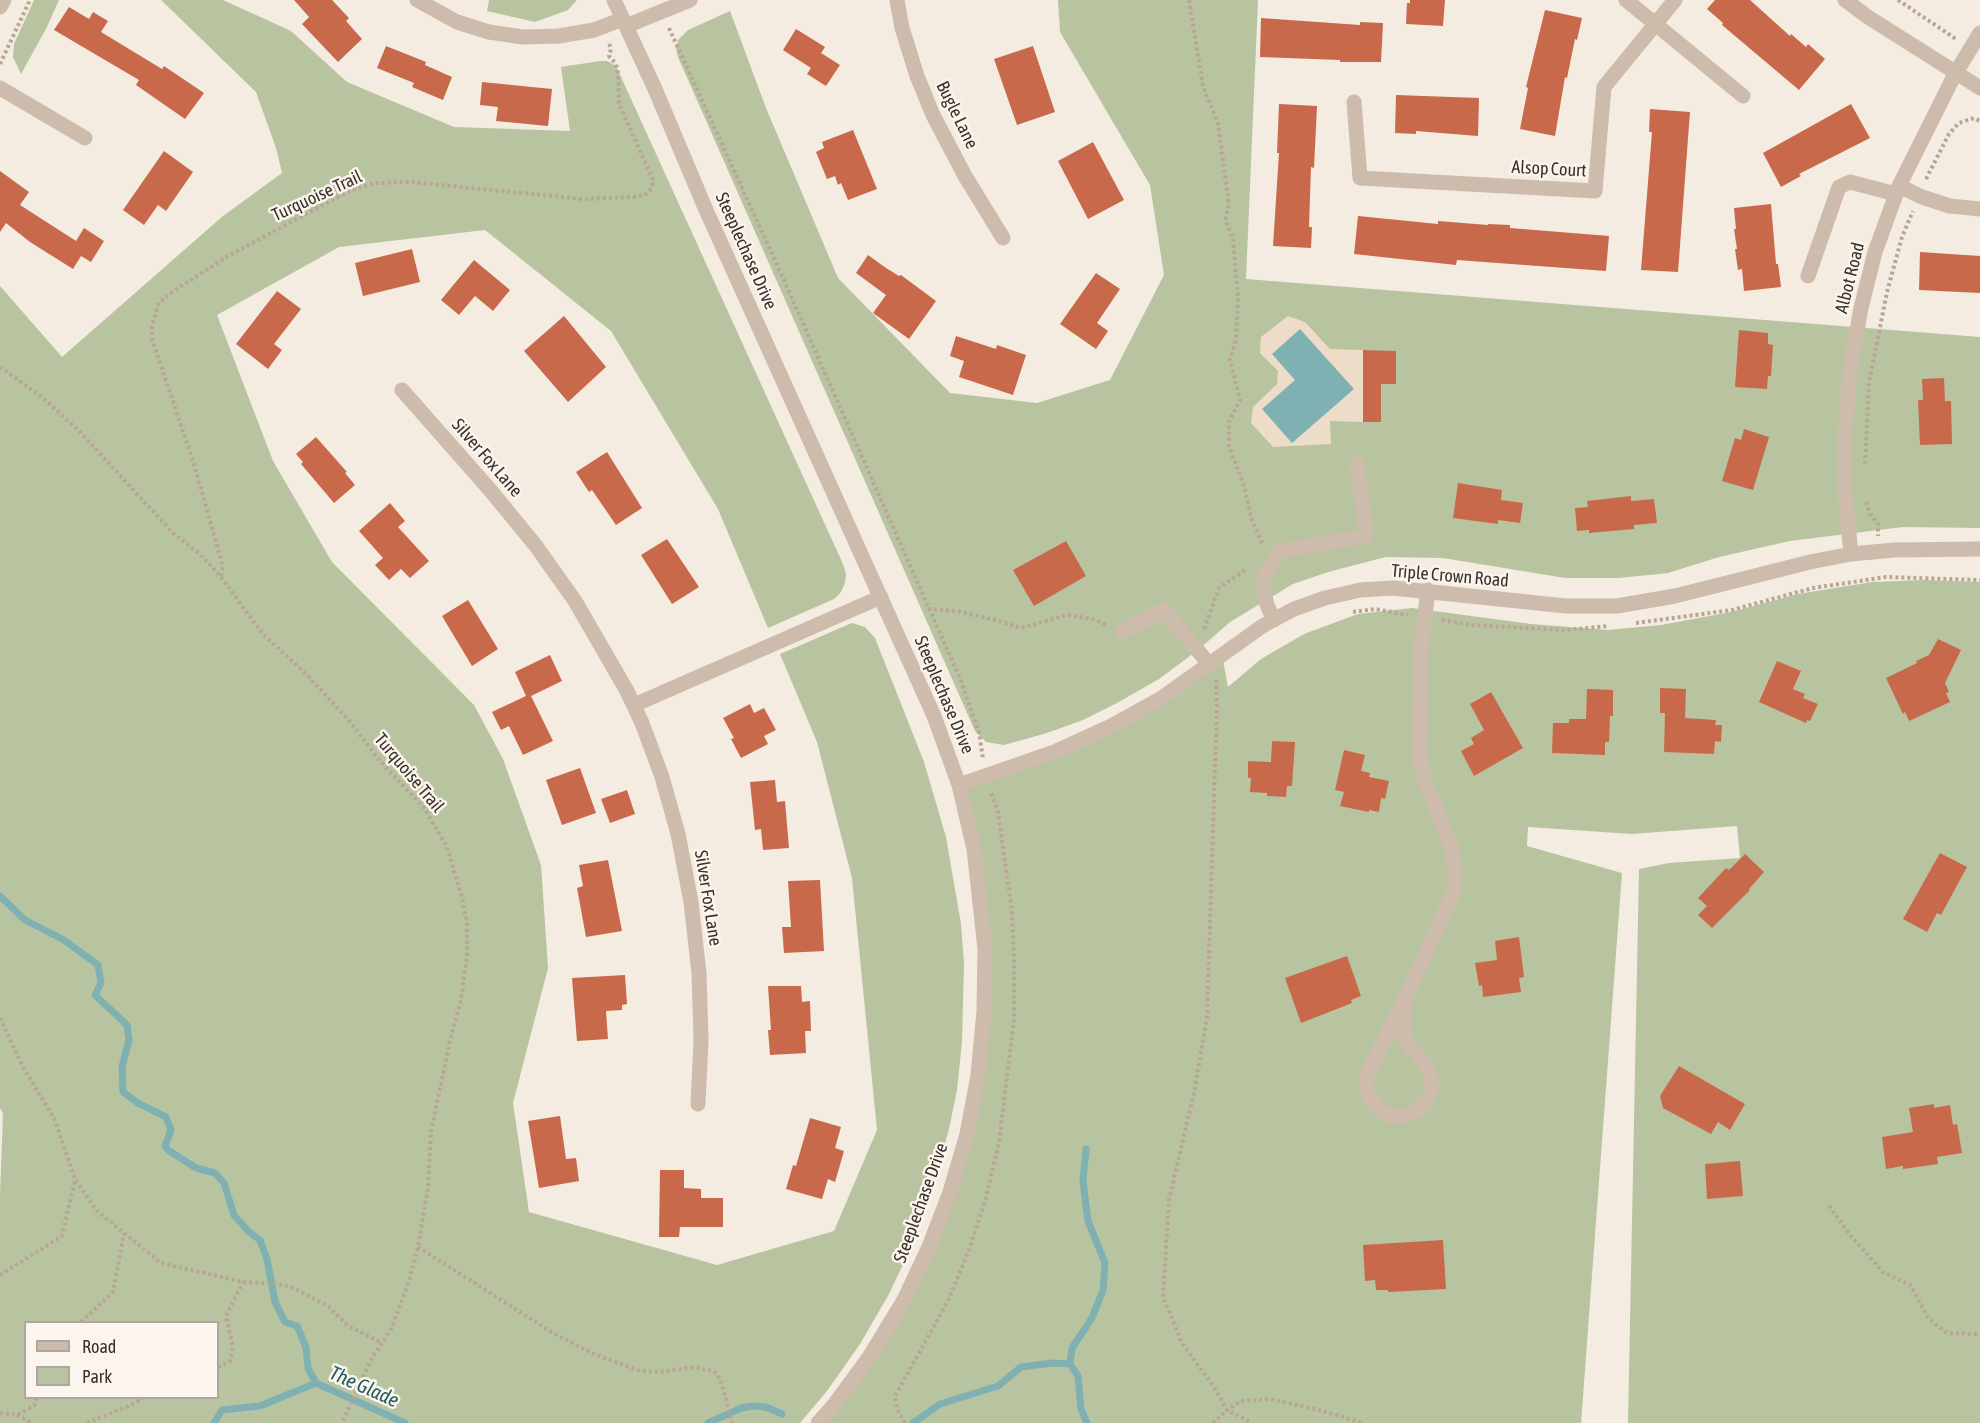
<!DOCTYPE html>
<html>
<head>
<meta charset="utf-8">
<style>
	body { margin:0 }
	#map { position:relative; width:1980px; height:1423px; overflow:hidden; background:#f4ebe1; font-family:"Asap Condensed",sans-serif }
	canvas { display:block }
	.legend { position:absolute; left:24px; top:1321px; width:195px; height:78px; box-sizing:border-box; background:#fbf5ee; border:2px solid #aea6a0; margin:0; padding:8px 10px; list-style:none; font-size:18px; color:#3b302b }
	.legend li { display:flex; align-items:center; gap:12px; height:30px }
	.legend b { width:30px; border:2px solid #aea6a0 }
</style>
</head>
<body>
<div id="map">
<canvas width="1980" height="1423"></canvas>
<ul class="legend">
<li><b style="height:8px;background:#cdbbac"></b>Road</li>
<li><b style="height:16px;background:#b8c4a0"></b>Park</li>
</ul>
</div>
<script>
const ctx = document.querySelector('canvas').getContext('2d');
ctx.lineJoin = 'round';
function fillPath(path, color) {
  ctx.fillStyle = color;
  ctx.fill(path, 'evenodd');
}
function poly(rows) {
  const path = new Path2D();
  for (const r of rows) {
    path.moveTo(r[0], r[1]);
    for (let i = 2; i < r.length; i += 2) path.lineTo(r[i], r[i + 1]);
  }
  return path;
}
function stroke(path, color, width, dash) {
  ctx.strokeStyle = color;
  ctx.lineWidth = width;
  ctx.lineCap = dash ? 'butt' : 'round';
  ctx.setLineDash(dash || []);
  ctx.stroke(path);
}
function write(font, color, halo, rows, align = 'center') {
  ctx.font = font + ' "Asap Condensed",sans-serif';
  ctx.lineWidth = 5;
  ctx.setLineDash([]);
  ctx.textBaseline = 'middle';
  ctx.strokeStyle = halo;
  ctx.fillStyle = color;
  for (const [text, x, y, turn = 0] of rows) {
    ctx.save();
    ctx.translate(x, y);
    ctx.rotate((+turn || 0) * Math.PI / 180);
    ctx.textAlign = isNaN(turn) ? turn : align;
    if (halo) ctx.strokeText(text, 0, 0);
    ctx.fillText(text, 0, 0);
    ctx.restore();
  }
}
const green = poly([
	[34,0,59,0,47,27,21,74,13,57,14,44],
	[161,0,223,0,291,31,347,82,454,127,570,131,561,67,600,61,607,61,616,66,843,564,846,574,845,583,841,592,834,599,768,628,718,509,611,331,485,230,339,247,217,315,273,461,332,562,474,705,503,759,541,865,548,968,513,1103,529,1212,717,1265,834,1231,877,1130,852,878,817,742,780,654,852,623,865,627,875,638,924,762,946,837,961,924,964,963,962,1042,957,1090,949,1129,928,1204,914,1241,889,1294,860,1344,827,1391,800,1423,0,1423,0,1195,3,1114,0,1108,0,286,62,357,223,216,282,173,276,148,256,92],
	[26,1322,218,1322,218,1398,26,1398],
	[489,0,577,0,568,10,535,22,487,11],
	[1058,0,1258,0,1246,279,1980,337,1980,528,1903,527,1790,541,1719,557,1668,573,1619,578,1565,578,1443,558,1386,557,1328,572,1293,584,1230,622,1198,650,1159,679,1117,703,1083,720,1047,733,1004,745,986,742,975,731,678,57,676,49,678,40,688,30,730,11,766,108,838,278,950,393,1037,403,1110,380,1164,275,1150,185,1060,32],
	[1924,580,1980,582,1980,1423,1628,1423,1639,869,1669,863,1740,858,1737,826,1632,834,1528,827,1527,846,1622,873,1581,1423,818,1423,904,1300,967,1134,985,949,959,785,1054,752,1222,655,1228,687,1261,659,1304,634,1358,614,1412,608,1531,624,1608,630,1661,625,1731,612,1798,594,1872,582]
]);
const plaza = poly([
	[1288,316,1305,322,1330,349,1363,350,1363,422,1330,421,1331,444,1273,447,1251,423,1253,407,1277,384,1278,371,1260,353,1261,337]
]);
const water = poly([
	[1300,329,1354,389,1292,443,1262,409,1295,380,1272,354]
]);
const stream = poly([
	[0,896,25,920,64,940,98,965,101,983,95,995,127,1025,129,1040,122,1067,123,1092,138,1103,166,1117,171,1130,165,1146,168,1150,196,1168,215,1173,224,1183,234,1215,249,1232,260,1240,267,1259,275,1302,285,1322,297,1326,306,1347,308,1368,316,1383],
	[1070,1364,1072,1348,1092,1318,1103,1290,1105,1263,1088,1221,1083,1181,1086,1149],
	[1070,1364,1078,1376,1081,1409,1087,1423],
	[214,1423,222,1410,260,1406,316,1383,405,1423],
	[708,1423,741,1408,753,1406,766,1407,782,1414],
	[913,1423,940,1404,998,1386,1021,1367,1053,1363,1070,1364]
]);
const building = poly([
	[294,0,332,0,349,18,346,21,362,39,338,62,302,24,309,17],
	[1410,0,1445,0,1443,26,1406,24,1407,3,1410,3],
	[1715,0,1750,0,1790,36,1791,34,1806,47,1808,44,1825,59,1799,90,1722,25,1723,23,1707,9],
	[69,7,89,19,93,12,108,21,101,32,162,69,164,66,204,93,185,119,136,85,139,80,54,30],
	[1545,10,1582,18,1577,40,1575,39,1567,78,1565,77,1555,136,1520,129,1528,88,1526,87],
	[1261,18,1360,25,1360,22,1383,23,1381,62,1340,62,1340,60,1260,57],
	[796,29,825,47,821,53,840,65,826,86,807,74,811,68,783,50],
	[386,46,426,62,425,65,452,77,443,100,412,87,414,83,377,68],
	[1033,46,1055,112,1017,125,994,59],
	[482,82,552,89,548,126,496,121,498,107,480,105],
	[1396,95,1479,98,1478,136,1416,131,1416,134,1395,133],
	[1279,104,1317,106,1314,168,1311,167,1309,227,1312,227,1311,248,1273,246,1279,153,1277,153],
	[1851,104,1870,138,1799,174,1801,176,1781,187,1763,153],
	[1650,109,1690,112,1678,272,1641,270,1652,132,1649,132],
	[853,130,877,189,848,200,841,183,838,185,835,176,827,179,816,152,824,148,822,142],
	[1093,142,1124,200,1088,219,1058,161],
	[164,151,193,172,166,211,158,205,144,225,123,210],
	[0,171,29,192,20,205,76,241,84,228,104,241,91,262,81,256,73,269,30,242,6,223,0,232],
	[1771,204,1776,264,1778,264,1781,287,1744,291,1742,269,1738,270,1735,249,1737,249,1734,229,1736,229,1734,208],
	[1358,216,1438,224,1438,221,1488,225,1488,224,1510,225,1510,228,1609,236,1606,271,1457,260,1456,265,1354,254],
	[412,249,420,282,363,296,355,263],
	[1920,252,1980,256,1980,293,1919,290],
	[868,255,886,268,899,276,901,275,936,301,909,339,873,313,886,295,856,273],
	[474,260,510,290,493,311,475,296,459,315,441,300],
	[1096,273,1120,289,1097,323,1108,331,1096,349,1060,324],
	[277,291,301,309,274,344,282,350,268,369,236,344],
	[564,316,606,367,568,402,524,351],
	[1739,330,1768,333,1768,344,1773,345,1771,376,1768,376,1767,389,1735,387],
	[956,336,996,349,997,345,1026,355,1013,395,959,377,964,361,950,356],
	[1363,350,1396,351,1396,384,1381,384,1381,422,1363,422],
	[1944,378,1945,401,1951,401,1952,444,1920,445,1918,400,1923,400,1922,379],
	[1744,429,1769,437,1753,490,1722,481,1735,438,1741,440],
	[316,437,347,472,345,473,355,485,334,503,301,464,303,462,296,454],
	[607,452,642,508,616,525,592,490,589,492,576,472],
	[1458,483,1502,490,1501,500,1523,503,1520,523,1498,520,1498,524,1453,518],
	[1631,496,1631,501,1654,499,1657,523,1634,525,1634,529,1589,533,1589,530,1577,531,1575,508,1588,507,1587,501],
	[390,503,405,521,398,527,429,561,410,578,401,569,389,580,375,565,383,558,359,531],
	[667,539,699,587,672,604,641,555],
	[1066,541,1086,576,1034,606,1013,570],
	[468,600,498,649,472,666,442,616],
	[1938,639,1961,650,1945,683,1949,692,1946,693,1950,702,1909,721,1905,712,1903,714,1886,678,1917,663,1916,661,1929,655],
	[550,655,562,681,531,696,553,741,523,755,509,726,501,730,492,712,526,696,515,672],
	[1777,661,1801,671,1793,689,1805,694,1803,698,1818,704,1810,721,1807,720,1806,723,1759,702],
	[1660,688,1686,689,1685,718,1716,720,1715,725,1722,725,1721,742,1715,741,1714,754,1664,752,1665,713,1660,713],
	[1587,689,1613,690,1613,716,1610,716,1609,742,1605,742,1605,755,1552,753,1553,723,1569,723,1569,719,1586,719],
	[1491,692,1523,748,1474,776,1461,751,1474,744,1471,738,1484,730,1470,704],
	[750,704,754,713,764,708,776,730,764,736,768,744,741,758,731,739,734,738,723,718],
	[1272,741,1295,742,1292,786,1287,786,1286,797,1267,796,1267,793,1250,792,1251,778,1248,778,1248,761,1271,762],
	[1344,750,1365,755,1361,771,1370,773,1369,777,1389,781,1385,799,1381,798,1379,812,1369,810,1369,812,1340,806,1344,792,1335,790],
	[580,768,596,813,562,825,546,780],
	[775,780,777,802,785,801,789,848,763,850,761,829,755,830,750,782],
	[627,790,635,814,610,823,601,799],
	[1940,853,1967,867,1941,915,1937,913,1927,932,1903,919],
	[1745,854,1764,872,1749,889,1750,890,1712,928,1698,915,1707,906,1698,898,1726,868,1729,870],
	[608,860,622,931,586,937,577,888,583,886,579,865],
	[820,880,824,951,784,953,782,927,791,927,788,881],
	[1519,937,1524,977,1519,978,1521,992,1483,997,1482,985,1479,986,1475,963,1497,960,1495,941],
	[1347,956,1361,996,1351,1000,1352,1003,1301,1023,1285,978],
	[625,975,627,1004,622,1005,622,1010,606,1011,608,1039,577,1041,572,978],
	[768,986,801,986,802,1002,810,1001,811,1031,805,1031,806,1053,770,1055,768,1030,771,1030],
	[1679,1066,1745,1104,1730,1130,1718,1122,1711,1134,1663,1108,1660,1096],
	[1934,1104,1934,1108,1950,1105,1953,1125,1957,1124,1962,1153,1937,1157,1938,1164,1903,1169,1903,1166,1886,1169,1882,1137,1913,1132,1909,1108],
	[560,1116,566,1159,576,1158,579,1181,539,1188,528,1121],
	[810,1118,841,1127,835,1148,844,1151,835,1182,828,1179,822,1199,786,1189,793,1165,796,1166],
	[1740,1161,1743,1196,1707,1199,1705,1164],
	[660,1170,684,1170,684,1188,701,1189,701,1198,723,1198,723,1227,680,1227,679,1237,659,1237],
	[1443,1240,1446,1289,1388,1292,1388,1290,1376,1290,1375,1280,1365,1281,1363,1245]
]);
const path = poly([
	[1189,0,1203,86,1218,124,1229,205,1225,220,1233,237,1238,298,1236,340,1230,359,1240,400,1229,421,1229,446,1244,486,1252,520,1263,545],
	[1898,0,1956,39],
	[669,28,779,269,959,676,979,732,983,759],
	[0,64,30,0],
	[1926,179,1949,134,1959,123,1974,118,1980,121],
	[0,367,42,397,80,432,174,534,199,553,221,577,262,633,308,676,347,718,380,761,424,808,447,847,462,897,467,924,467,955,461,1000,451,1037,431,1131,428,1188,418,1247,407,1287,391,1329,371,1360,342,1423],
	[1865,464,1869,383,1887,292,1902,237,1913,211],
	[1866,502,1870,514,1878,524,1878,536],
	[221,576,223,567,194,464,152,339,152,326,159,303,172,292,228,256,330,201,352,190,376,183,411,182,582,199,636,197,646,194,652,188,653,180,619,104,618,73,616,64,609,56,611,49,609,43],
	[928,609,957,611,999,621,1021,628,1068,615,1092,619,1108,625],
	[1353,612,1375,609,1408,615],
	[1442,620,1472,625,1567,630,1608,626],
	[1636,623,1732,610,1813,588,1886,577,1980,580],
	[1204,629,1219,588,1248,568],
	[1216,680,1217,706,1207,1017,1194,1093,1169,1200,1163,1297,1182,1343,1214,1387,1227,1410,1252,1423],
	[0,1018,23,1067,54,1118,75,1179,97,1211,161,1263,243,1282,278,1284,291,1287,328,1306,348,1326,382,1343],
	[1829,1206,1851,1236,1883,1272,1910,1285,1929,1319,1947,1333,1980,1334],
	[418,1247,553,1333,594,1354,640,1371,659,1372,694,1367,714,1371,718,1375,724,1391,732,1423],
	[0,1275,62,1236,75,1180],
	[81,1322,113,1292,124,1233],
	[218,1367,230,1361,233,1347,226,1316,243,1282],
	[0,1413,17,1415,34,1406,37,1398],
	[17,1415,32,1423],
	[87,1423,131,1405,143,1398],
	[905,1423,897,1409,895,1396,948,1301,969,1250,986,1198,999,1142,1014,1020,1014,960,1012,911,998,812,991,792],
	[1213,1423,1227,1410,1241,1401,1270,1399,1323,1411,1363,1423]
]);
const minor = poly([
	[417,0,457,22,489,32,523,37,559,36,594,30,623,19],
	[614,0,655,89,706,210,934,716,959,785,974,849,985,949,984,1011,978,1075,967,1134,950,1192,929,1247,904,1300,870,1356,834,1405,818,1423],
	[897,0,902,28,917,76,933,115,965,176,1003,238],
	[1626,0,1743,96],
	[1845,0,1868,17,1980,88],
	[0,7,4,0],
	[626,26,690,0],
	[0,88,85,138],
	[1354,102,1360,178,1595,191,1604,87,1675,0],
	[1899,186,1922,197,1950,206,1980,209],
	[1808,276,1839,187,1850,182,1896,194],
	[402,390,491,491,536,546,575,601,627,691,642,723,662,777,678,834,691,902,699,973,701,1040,698,1104],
	[1851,554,1845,493,1845,432,1850,369,1861,308,1875,252,1899,186,1955,74,1980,33],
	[1274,620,1267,605,1262,582,1279,551,1367,536,1357,464],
	[1123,631,1164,610,1209,664],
	[634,705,881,597],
	[959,785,1054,752,1111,726,1160,699,1264,625,1294,609,1325,598,1360,590,1393,588,1566,606,1617,606,1675,596,1810,562,1851,554,1894,550,1980,549],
	[1405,999,1454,891,1455,871,1452,848,1425,781,1419,754,1421,647,1428,590],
	[1405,999,1403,1032,1410,1047,1427,1066,1431,1078,1431,1092,1425,1103,1415,1112,1403,1116,1391,1116,1379,1110,1370,1098,1366,1086,1367,1074,1405,999]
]);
const streetNames = [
	["Bugle Lane",957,115,64],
	["Alsop Court",1549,169,3],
	["Turquoise Trail",317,196,-25],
	["Steeplechase Drive",746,251,66],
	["Albot Road",1850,278,-76],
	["Silver Fox Lane",487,458,49],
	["Triple Crown Road",1450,576,5],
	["Steeplechase Drive",944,695,67],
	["Turquoise Trail",409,773,50],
	["Silver Fox Lane",708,898,81],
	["Steeplechase Drive",921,1203,-70]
];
const waterNames = [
	["The Glade",364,1387,24]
];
fillPath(green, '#b8c4a0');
fillPath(plaza, '#ecdcc8');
fillPath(water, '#7fb0b2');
stroke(stream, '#7fb0b2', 7);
fillPath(building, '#c8694b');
stroke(path, '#b9a596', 4, [3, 3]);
stroke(minor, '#cdbbac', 15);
write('18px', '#3b302b', '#fbf5ee', streetNames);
write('italic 20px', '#1f5a5e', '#fbf5ee', waterNames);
</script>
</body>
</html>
